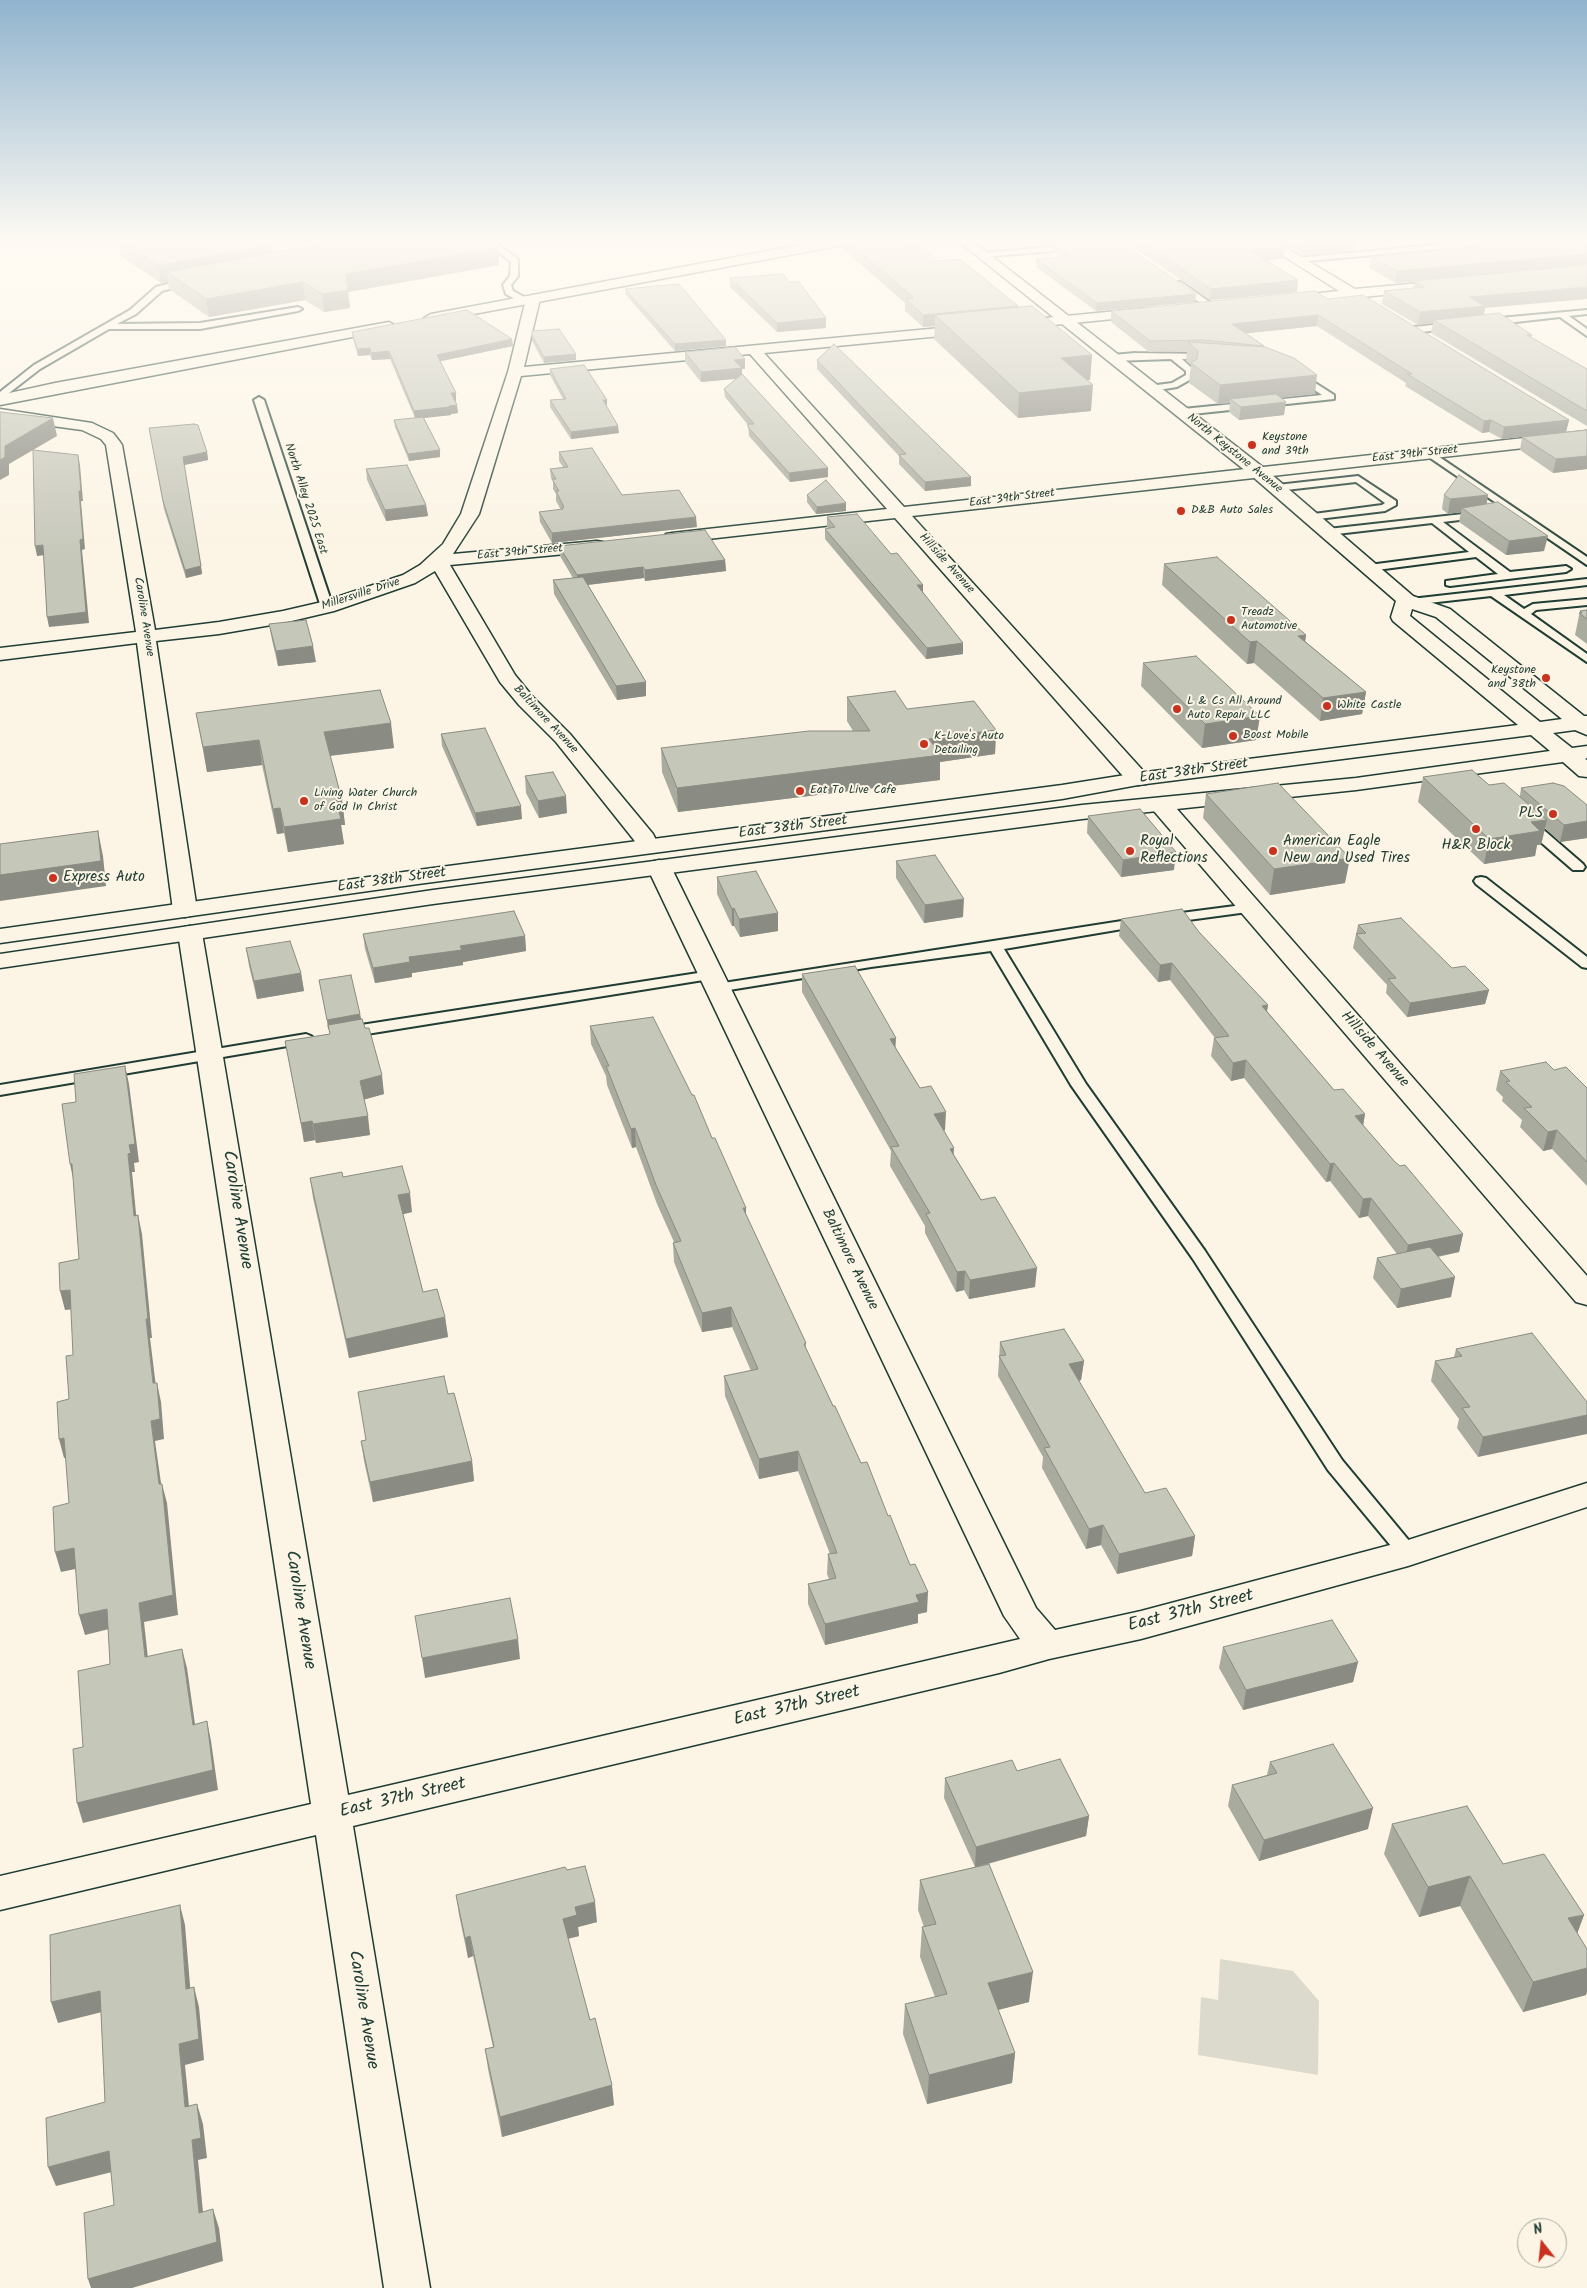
<!DOCTYPE html>
<html>
<head>
<meta charset="utf-8">
<style>
	body { margin:0 }
	#map { position:relative; width:1587px; height:2288px; overflow:hidden; background:#fcf5e5; font-family:Kalam,sans-serif }
	canvas { display:block }
	.north { position:absolute; left:1517px; top:2218px; width:50px; height:50px; box-sizing:border-box; background:#fcf5e5; border:1px solid #a4ab9e; border-radius:50%; rotate:344deg; font-size:14px; font-weight:700; line-height:20px; text-align:center; color:#1f3d34 }
	.north::after { content:''; display:block; margin:auto; width:18px; height:22px; background:#c8321e; clip-path:polygon(50% 0,100% 100%,50% 72%,0 100%) }
</style>
</head>
<body>
<div id="map">
<canvas width="1587" height="2288"></canvas>
<div class="north">N</div>
</div>
<script>
const ctx = document.querySelector('canvas').getContext('2d');
ctx.lineJoin = 'round';
function fillPath(path, color) {
  ctx.fillStyle = color;
  ctx.fill(path, 'evenodd');
}
function poly(rows) {
  const path = new Path2D();
  for (const r of rows) {
    path.moveTo(r[0], r[1]);
    for (let i = 2; i < r.length; i += 2) path.lineTo(r[i], r[i + 1]);
  }
  return path;
}
function stroke(path, color, width, dash) {
  ctx.strokeStyle = color;
  ctx.lineWidth = width;
  ctx.lineCap = dash ? 'butt' : 'round';
  ctx.setLineDash(dash || []);
  ctx.stroke(path);
}
function write(font, color, halo, rows, align = 'center') {
  ctx.font = font + ' Kalam,sans-serif';
  ctx.lineWidth = 4;
  ctx.setLineDash([]);
  ctx.textBaseline = 'middle';
  ctx.strokeStyle = halo;
  ctx.fillStyle = color;
  for (const [text, x, y, turn = 0] of rows) {
    ctx.save();
    ctx.translate(x, y);
    ctx.rotate((+turn || 0) * Math.PI / 180);
    ctx.textAlign = isNaN(turn) ? turn : align;
    if (halo) ctx.strokeText(text, 0, 0);
    ctx.fillText(text, 0, 0);
    ctx.restore();
  }
}
const green = poly([
	[1220,1959,1293,1971,1319,2001,1318,2075,1198,2055,1201,1997,1218,2000]
]);
const service = poly([
	[483,240,492,240,518,259,518,276,511,285,513,291,528,299,528,303,522,303,506,294,503,285,510,276,511,262,483,240],
	[1488,240,1520,240,1516,242,1297,262,1293,260,1297,258,1488,240],
	[1076,245,1079,245,1079,249,981,257,977,255,981,253,1076,245],
	[190,278,193,278,193,282,162,291,136,314,117,324,200,323,298,307,302,309,298,311,200,329,109,329,40,369,0,400,0,392,34,365,130,310,156,287,190,278],
	[1175,282,1181,282,1215,306,1208,308,1175,286,1175,282],
	[1587,310,1587,314,1569,316,1587,329,1587,336,1560,317,1489,325,1485,322,1489,319,1587,310],
	[1453,323,1456,324,1456,328,1413,333,1409,330,1413,327,1453,323],
	[1135,353,1208,354,1212,357,1208,360,1182,359,1194,370,1193,378,1177,387,1152,391,1147,388,1149,386,1172,383,1186,375,1186,371,1171,359,1113,361,1109,358,1113,355,1135,353],
	[1298,372,1334,395,1334,399,1183,415,1178,412,1183,409,1322,395,1295,377,1295,373,1298,372],
	[259,397,264,400,333,607,331,609,323,609,321,607,254,400,259,397],
	[1429,450,1587,557,1587,565,1426,455,1426,451,1429,450],
	[1358,476,1396,501,1396,505,1385,511,1310,520,1306,519,1306,515,1382,505,1385,503,1356,482,1277,491,1272,488,1277,485,1358,476],
	[1481,512,1485,513,1485,517,1443,522,1510,572,1566,566,1571,569,1566,572,1450,586,1446,585,1446,581,1498,574,1476,557,1369,571,1364,568,1369,565,1469,552,1432,523,1328,535,1323,532,1328,529,1481,512],
	[1587,579,1587,585,1504,595,1524,609,1533,604,1587,599,1587,605,1536,610,1531,614,1587,654,1587,662,1491,596,1411,605,1405,602,1411,599,1587,579],
	[1526,818,1531,819,1583,864,1585,867,1583,870,1573,870,1521,825,1519,822,1521,819,1526,818],
	[1481,877,1486,878,1587,957,1587,968,1582,967,1476,884,1474,881,1476,878,1481,877],
	[1250,904,1257,908,1255,911,1166,923,1159,919,1166,915,1250,904],
	[1141,918,1148,922,1146,925,1004,949,1086,1084,1205,1251,1342,1460,1415,1548,1418,1553,1415,1558,1408,1561,1401,1558,1328,1470,1193,1259,1071,1085,991,951,871,967,717,992,710,988,717,984,1141,918],
	[711,971,716,972,718,975,716,978,348,1037,343,1035,340,1032,343,1029,348,1027,711,971],
	[306,1034,311,1036,314,1039,311,1042,0,1095,0,1085,306,1034]
]);
const minor = poly([
	[1258,240,1273,240,1355,289,1452,280,1459,284,1452,288,1363,297,1357,300,1350,298,1286,304,1281,303,1279,300,1281,297,1339,291,1258,240],
	[533,295,540,299,524,367,972,325,977,326,979,329,972,333,764,353,904,507,1587,431,1587,441,912,516,1146,774,1149,779,1146,784,1138,785,1130,784,895,518,672,543,666,542,663,538,666,534,672,533,887,509,750,354,521,376,479,514,453,554,597,541,603,542,606,546,603,550,597,551,450,565,515,675,533,697,570,734,653,834,659,846,656,851,648,853,640,851,634,840,556,742,519,705,500,682,435,571,415,583,334,611,283,623,219,634,156,641,197,910,193,915,185,917,177,915,173,910,137,643,0,660,0,648,136,632,106,445,101,439,82,430,0,419,0,409,92,423,113,433,120,442,122,445,155,630,219,622,283,611,322,602,403,575,420,565,443,544,461,514,508,372,526,299,533,295],
	[1148,308,1153,309,1155,312,1153,315,1014,329,1007,325,1014,321,1148,308],
	[1161,798,1169,800,1587,1276,1587,1305,1576,1302,1153,810,1150,805,1153,800,1161,798],
	[659,860,667,862,671,867,1036,1608,1055,1630,1141,1611,1405,1541,1587,1483,1587,1507,1408,1566,1141,1639,1049,1659,999,1673,353,1826,430,2288,384,2288,316,1835,0,1910,0,1876,311,1804,178,933,181,928,190,926,199,928,202,933,348,1795,1020,1639,1004,1616,647,867,651,862,659,860]
]);
const tertiary = poly([
	[826,240,854,240,848,244,431,322,424,318,431,314,826,240],
	[389,322,396,326,394,329,0,405,0,395,55,383,389,322]
]);
const primary = poly([
	[957,240,971,240,1264,468,1413,596,1450,609,1584,716,1587,716,1587,735,1575,730,1553,733,1572,748,1587,746,1587,758,1585,759,1587,760,1587,777,1579,776,1563,762,1356,790,1082,819,433,904,0,968,0,954,433,890,1082,805,1356,778,1550,751,1531,735,1138,785,1062,799,418,884,0,943,0,929,418,870,1062,785,1138,773,1518,725,1393,621,1391,617,1396,601,1252,476,957,240],
	[1412,609,1436,617,1562,719,1540,722,1410,616,1412,609]
]);
const wall = poly([
	[119,240,270,240,272,245,273,252,344,244,498,248,499,265,348,292,350,308,324,312,305,300,209,317,169,289,168,282,161,283,121,256],
	[841,240,898,240,905,246,938,261,1018,306,1092,355,1090,380,1087,380,1091,411,1018,418,934,339,935,326,923,327,905,311,905,303,841,247],
	[1037,240,1099,240,1043,245],
	[1123,240,1274,240,1284,258,1265,261,1297,292,1210,300],
	[1277,240,1356,240,1354,251,1302,256],
	[1480,240,1587,240,1587,265,1395,283,1369,268,1371,257,1479,246],
	[1054,245,1195,302,1096,311,1036,267,1036,259,1060,257,1054,252],
	[730,278,789,282,826,318,826,328,777,332,730,287],
	[1415,281,1485,308,1484,315,1532,335,1531,338,1587,369,1587,426,1431,333,1433,323,1418,325,1382,304,1384,291,1414,288],
	[625,289,726,346,675,351,626,295],
	[1328,299,1569,420,1566,432,1502,439,1489,432,1482,433,1405,386,1406,383,1317,326,1246,333,1264,346,1264,347,1315,394,1280,398,1284,415,1239,420,1229,412,1230,403,1218,404,1189,383,1191,365,1186,361,1187,351,1149,352,1111,322,1111,311],
	[352,332,513,346,440,361,456,393,456,401,455,401,458,413,451,414,451,415,424,418,440,450,440,457,409,461,395,427,394,420,415,418,390,359,372,360,370,355,358,356,353,339],
	[532,335,576,360,544,363,532,341],
	[685,352,745,359,745,369,742,369,742,374,828,468,828,477,790,482,749,436,748,425,725,397,724,389,736,379,701,382,685,362],
	[817,360,971,477,971,486,925,491,899,464,899,456,817,369],
	[550,369,619,433,571,439,550,407,550,400,563,399,550,375],
	[149,428,207,452,208,460,184,465,202,574,186,578,164,509],
	[1587,430,1587,469,1553,473,1520,450,1522,437],
	[559,452,622,495,697,527,552,543,540,522,539,512,561,510,556,501,556,494,553,489,553,481,551,478,550,469,563,467,559,461],
	[366,469,426,505,428,516,386,521,367,480],
	[807,495,846,511,816,514,807,502],
	[1444,495,1487,504,1544,551,1506,555,1459,522,1461,512,1448,514,1442,509],
	[827,517,891,554,923,585,923,592,963,654,926,659,825,539,825,529,828,528,827,527],
	[559,546,725,560,726,571,645,581,644,578,588,585,646,682,646,696,617,700,554,594,553,580,573,578,560,556],
	[1164,564,1306,635,1305,641,1366,692,1362,714,1320,721,1254,663,1247,664,1162,585],
	[1587,610,1587,644,1575,635,1580,611],
	[269,624,316,662,278,666,272,640],
	[1143,663,1260,716,1256,740,1202,748,1141,686],
	[847,697,907,709,996,730,995,754,940,762,940,780,678,812,662,772,661,748,853,731,847,721],
	[196,713,394,748,330,756,342,800,345,825,341,825,344,844,288,852,284,833,277,834,262,765,207,772],
	[441,734,522,819,477,826,442,746],
	[525,776,567,813,539,818,526,793],
	[1423,777,1489,785,1520,796,1521,788,1587,805,1587,838,1560,842,1545,828,1541,845,1537,845,1535,856,1484,864,1418,802],
	[1206,794,1345,883,1270,895,1203,818],
	[1088,816,1174,870,1121,877,1087,833],
	[896,861,963,917,924,923,896,878],
	[717,877,778,913,778,931,740,937,734,926,732,926,717,894],
	[1121,919,1199,932,1268,1005,1267,1011,1334,1090,1365,1114,1363,1125,1395,1162,1463,1234,1459,1252,1438,1257,1451,1297,1397,1308,1373,1278,1377,1258,1397,1254,1368,1216,1359,1218,1330,1181,1326,1182,1244,1078,1231,1081,1211,1056,1214,1038,1215,1038,1170,980,1158,982,1119,936],
	[1358,925,1452,968,1489,990,1485,1004,1407,1017,1386,993,1387,985,1353,948],
	[363,934,525,936,526,951,463,962,463,965,412,973,412,977,375,983,365,949],
	[246,948,301,973,304,991,257,999,249,966],
	[802,974,896,1048,945,1130,944,1131,954,1155,1035,1287,969,1299,964,1290,956,1292,925,1233,925,1226,890,1166,891,1151,802,992],
	[319,980,360,1014,361,1019,365,1028,384,1094,364,1099,370,1135,316,1143,315,1140,304,1142,285,1041,330,1034],
	[590,1026,712,1138,746,1215,806,1343,806,1349,861,1463,888,1516,927,1612,918,1614,918,1623,825,1645,808,1604,808,1584,829,1579,827,1574,828,1554,830,1554,798,1471,759,1479,725,1396,724,1376,751,1371,732,1327,702,1332,674,1262,673,1243,674,1242,657,1204,636,1147,632,1148,607,1085,606,1076,591,1044],
	[1554,1070,1587,1088,1587,1186,1552,1149,1543,1151,1520,1127,1522,1120,1502,1101,1503,1097,1496,1090,1500,1071],
	[343,1177,412,1212,403,1214,423,1292,445,1317,448,1337,349,1358,313,1198,310,1178],
	[1532,1333,1478,1457,1457,1428,1459,1419,1431,1381,1435,1361,1454,1357,1456,1349],
	[1000,1342,1084,1361,1081,1380,1079,1381,1145,1493,1195,1536,1192,1556,1117,1574,1101,1545,1086,1549,1042,1468,1043,1457,998,1376],
	[448,1394,472,1461,474,1481,373,1502,364,1461,361,1441,366,1440],
	[1223,1647,1358,1662,1353,1682,1243,1710,1219,1668],
	[1270,1762,1368,1829,1259,1861,1228,1806,1232,1785,1267,1775],
	[1017,1771,1089,1816,1086,1836,981,1866,1029,2002,998,2010,1015,2053,1012,2083,927,2104,903,2034,905,2004,935,1997,920,1957,922,1927,924,1927,918,1910,920,1880,975,1867,944,1798,945,1778],
	[1392,1824,1503,1864,1584,1915,1577,1933,1586,1995,1523,2012,1460,1906,1419,1917,1384,1854],
	[456,1895,597,1922,578,1927,579,1936,568,1939,590,2020,614,2105,502,2137,488,2069,485,2049,493,2047,473,1956,468,1958,459,1915]
]);
const shadedWall = poly([
	[1044,240,1099,240,1043,245],
	[1349,240,1356,240,1354,251,1302,256,1304,244],
	[272,245,274,262,167,272,168,282,161,283,158,266],
	[1285,247,1284,258,1249,263,1250,251],
	[498,248,499,265,348,292,350,308,324,312,322,294,346,274],
	[1587,254,1587,265,1395,283,1397,271],
	[1298,280,1297,292,1210,300,1211,289],
	[303,282,305,300,209,317,206,299],
	[1587,287,1587,299,1485,308,1483,318,1434,320,1433,323,1418,325,1420,312,1469,297],
	[1196,294,1195,302,1096,311,1097,303],
	[923,315,935,315,935,326,923,327],
	[1318,315,1317,326,1231,335,1232,324],
	[826,318,826,328,777,332,777,323],
	[512,339,513,346,437,362,437,355],
	[726,340,726,346,675,351,675,344],
	[370,348,370,355,358,356,357,349],
	[389,351,390,359,372,360,371,353],
	[576,354,576,360,544,363,544,357],
	[1092,355,1090,380,1059,383,1061,358],
	[745,359,745,369,742,369,742,378,701,382,701,372,734,360],
	[1317,375,1315,394,1235,402,1230,399,1230,403,1218,404,1220,385],
	[1093,385,1091,411,1018,418,1019,393],
	[451,393,456,393,456,401,452,401],
	[603,400,607,400,607,406],
	[1286,402,1284,415,1239,420,1241,407],
	[457,405,458,413,451,414,451,415,415,419,414,411],
	[53,418,57,436,9,464,9,475,0,480,0,460,5,446],
	[1491,420,1489,432,1482,433,1484,421],
	[1569,420,1566,432,1502,439,1504,427],
	[618,426,619,433,571,439,571,432],
	[440,450,440,457,409,461,408,454],
	[207,452,208,460,184,465,183,457],
	[78,455,80,465,83,501,81,501,85,549,82,550,89,623,49,627,47,617,80,540],
	[1587,456,1587,469,1553,473,1556,459],
	[828,468,828,477,790,482,789,473],
	[971,477,971,486,925,491,925,482],
	[1488,495,1486,509,1462,508,1461,512,1448,514,1450,499],
	[846,503,846,511,816,514,817,507],
	[426,505,428,516,386,521,385,510],
	[696,517,697,527,552,543,552,533],
	[1548,536,1544,551,1506,555,1509,541],
	[43,545,45,555,37,556,35,546],
	[725,560,726,571,645,581,645,570],
	[201,566,202,574,186,578,185,570],
	[643,567,644,578,578,586,577,575],
	[917,585,923,585,923,595],
	[1306,635,1303,656,1298,636],
	[1257,641,1254,663,1247,664,1250,642],
	[963,643,963,654,926,659,927,648],
	[313,646,316,662,278,666,276,651],
	[646,682,646,696,617,700,616,686],
	[1366,692,1362,714,1320,721,1323,698],
	[1260,716,1256,740,1202,748,1205,724],
	[391,723,394,748,327,756,324,732],
	[996,730,995,754,940,762,940,780,678,812,677,788,929,739],
	[259,740,262,765,207,772,203,747],
	[566,796,567,813,539,818,538,801],
	[336,800,342,800,345,825,341,825,344,844,288,852,284,827],
	[521,806,522,819,477,826,475,813],
	[280,808,284,833,277,834,273,809],
	[1547,820,1541,845,1537,845,1535,856,1484,864,1489,839,1531,822],
	[1587,821,1587,838,1560,842,1564,825],
	[98,831,103,856,106,886,0,901,0,875],
	[1176,852,1174,870,1121,877,1123,860],
	[1350,858,1345,883,1270,895,1274,869],
	[964,899,963,917,924,923,925,905],
	[734,908,734,926,732,926,732,909],
	[778,913,778,931,740,937,739,919],
	[525,936,526,951,463,962,463,965,412,973,412,977,375,983,373,968,409,957,460,946],
	[1172,963,1170,980,1158,982,1160,965],
	[301,973,304,991,257,999,254,981],
	[1489,990,1485,1004,1407,1017,1410,1003],
	[1268,1005,1265,1022,1262,1006],
	[360,1014,362,1024,328,1029,327,1020],
	[896,1038,895,1056,890,1039],
	[1246,1060,1244,1078,1231,1081,1233,1063],
	[125,1066,129,1084,139,1162,134,1163,135,1172,132,1172,138,1234,134,1216,128,1154,129,1145],
	[382,1075,384,1094,363,1100,360,1081],
	[946,1112,945,1130,933,1133,934,1114],
	[1365,1114,1362,1132,1355,1116],
	[368,1116,370,1135,316,1143,313,1124],
	[312,1121,315,1140,304,1142,301,1123],
	[635,1128,636,1147,632,1148,631,1129],
	[1557,1130,1552,1149,1543,1151,1548,1132],
	[954,1148,953,1167,950,1149],
	[1334,1163,1330,1181,1326,1182,1330,1164],
	[70,1164,72,1164,74,1183],
	[410,1193,412,1212,400,1215,398,1195],
	[1371,1198,1368,1216,1359,1218,1363,1199],
	[743,1208,746,1208,746,1227],
	[138,1215,142,1234,152,1338,150,1338,158,1403,153,1383,146,1319],
	[1463,1234,1459,1252,1404,1263,1408,1245],
	[1037,1268,1035,1287,969,1299,970,1280],
	[965,1271,964,1290,956,1292,957,1272],
	[1455,1277,1451,1297,1397,1308,1401,1289],
	[70,1290,75,1309,65,1310,60,1291],
	[731,1307,732,1327,702,1332,702,1313],
	[445,1317,448,1337,349,1358,346,1339],
	[1084,1361,1081,1380,1067,1384,1069,1364],
	[157,1383,161,1402,164,1439,155,1441,164,1504,159,1484,151,1421],
	[1587,1415,1587,1434,1478,1457,1483,1437],
	[64,1438,69,1457,64,1458,59,1439],
	[798,1451,798,1471,759,1479,759,1459],
	[472,1461,474,1481,373,1502,370,1482],
	[162,1484,167,1503,178,1615,144,1622,150,1677,145,1657,139,1603],
	[1103,1525,1101,1545,1086,1549,1089,1529],
	[1195,1536,1192,1556,1117,1574,1119,1554],
	[74,1548,80,1568,61,1572,55,1552],
	[928,1592,927,1612,918,1614,918,1623,825,1645,825,1624,916,1595],
	[107,1609,113,1628,85,1635,79,1615],
	[518,1639,520,1659,425,1678,422,1658],
	[182,1649,187,1668,198,1745,193,1725],
	[1358,1662,1353,1682,1243,1710,1246,1690],
	[207,1721,211,1741,218,1790,83,1823,77,1803],
	[1373,1808,1368,1829,1259,1861,1264,1840],
	[1089,1816,1086,1836,975,1867,976,1847],
	[1470,1876,1460,1906,1419,1917,1428,1887],
	[595,1902,597,1922,578,1927,579,1936,566,1939,563,1919,575,1907],
	[180,1905,185,1925,192,2009,186,1989],
	[1584,1915,1573,1945,1568,1918],
	[470,1936,473,1956,468,1958,465,1938],
	[1587,1968,1587,1992,1586,1995,1523,2012,1533,1982],
	[1033,1972,1029,2002,986,2013,988,1983],
	[194,1987,199,2007,204,2060,185,2065,191,2127,185,2107,179,2044],
	[100,1991,106,2011,58,2023,51,2002],
	[1015,2053,1012,2083,927,2104,929,2075],
	[612,2085,614,2105,502,2137,500,2117],
	[197,2104,203,2124,207,2158,198,2160,205,2233,199,2213,192,2140],
	[109,2151,116,2171,56,2186,48,2167],
	[213,2209,219,2228,223,2261,132,2288,91,2288,88,2279]
]);
const building = poly([
	[121,240,270,240,272,245,158,266,121,240],
	[366,240,483,240,498,248,346,274,348,290,322,294,303,282,206,299,167,272,275,252,341,242,344,244,366,240],
	[846,240,898,240,905,246,919,245,938,261,960,259,1018,306,923,315,906,299,914,298,846,240],
	[1107,240,1118,240,1196,294,1097,303,1036,259,1070,256,1054,245,1107,240],
	[1140,240,1274,240,1285,247,1250,251,1298,280,1211,289,1140,240],
	[1297,240,1349,240,1304,244,1297,240],
	[1489,240,1576,240,1587,246,1587,254,1397,271,1371,257,1497,244,1489,240],
	[1587,265,1587,287,1469,297,1485,306,1420,312,1384,291,1424,287,1415,281,1587,265],
	[783,274,789,282,799,282,826,318,777,323,730,278,783,274],
	[679,284,726,340,675,344,625,289,679,284],
	[1315,291,1328,299,1363,295,1569,420,1504,427,1491,420,1484,421,1407,374,1412,374,1318,315,1232,324,1264,346,1203,340,1150,341,1111,311,1315,291],
	[1032,306,1092,355,1061,358,1093,385,1019,393,935,315,1032,306],
	[467,310,512,339,437,355,456,393,451,393,457,405,449,406,450,407,414,411,389,351,371,353,370,348,357,349,352,332,467,310],
	[1499,313,1532,335,1527,335,1587,369,1587,411,1434,320,1499,313],
	[559,329,576,354,544,357,532,335,532,331,559,329],
	[1188,342,1265,347,1294,358,1317,375,1220,385,1191,363,1197,359,1198,351,1188,342],
	[834,344,971,477,925,482,899,455,906,454,817,360,834,344],
	[735,347,745,359,734,360,742,368,701,372,685,352,735,347],
	[584,365,607,400,603,400,618,426,571,432,550,400,566,399,550,369,584,365],
	[742,374,828,468,789,473,748,427,748,424,754,424,724,389,742,374],
	[1276,394,1286,402,1241,407,1230,399,1276,394],
	[0,412,53,418,5,446,5,457,0,460,0,412],
	[423,417,440,450,408,454,394,420,423,417],
	[194,424,198,425,207,452,183,457,201,566,185,570,163,501,149,428,194,424],
	[1587,430,1587,456,1556,459,1522,437,1587,430],
	[592,448,622,495,679,490,696,517,552,533,539,512,563,509,562,508,564,507,556,491,559,491,552,479,556,479,550,469,568,467,559,452,592,448],
	[33,450,78,455,81,491,79,491,83,539,80,540,86,612,47,617,43,545,35,546,33,450],
	[407,465,426,505,385,510,366,469,407,465],
	[1459,475,1488,495,1450,499,1444,495,1459,475],
	[826,480,846,503,817,507,807,495,826,480],
	[1498,502,1548,536,1509,541,1462,508,1498,502],
	[857,514,891,554,897,553,923,585,917,585,963,643,927,648,825,529,835,527,827,517,857,514],
	[705,530,725,560,645,570,643,567,577,575,559,546,705,530],
	[1217,557,1306,635,1298,636,1366,692,1323,698,1257,641,1250,642,1164,564,1217,557],
	[583,577,646,682,616,686,553,580,583,577],
	[1587,610,1587,619,1579,613,1582,613,1580,611,1587,610],
	[306,620,313,646,276,651,269,624,306,620],
	[1196,656,1260,716,1205,724,1143,663,1196,656],
	[380,690,391,723,324,732,342,800,336,800,341,819,284,827,280,808,273,809,259,740,203,747,196,713,380,690],
	[895,691,907,709,974,701,996,730,929,739,941,755,677,788,661,748,809,731,870,731,847,697,895,691],
	[485,728,521,806,475,813,441,734,485,728],
	[1472,770,1489,785,1504,783,1547,820,1531,822,1540,831,1489,839,1423,777,1472,770],
	[553,772,566,796,538,801,525,776,553,772],
	[1278,783,1350,858,1274,869,1206,794,1278,783],
	[1553,783,1564,786,1587,805,1587,821,1564,825,1521,788,1553,783],
	[1140,809,1176,852,1123,860,1088,816,1140,809],
	[98,831,101,861,0,875,0,844,98,831],
	[935,855,964,899,925,905,896,861,935,855],
	[756,871,778,913,739,919,734,908,732,909,717,877,756,871],
	[1182,909,1199,932,1268,1005,1262,1006,1334,1090,1343,1089,1365,1114,1355,1116,1395,1162,1400,1166,1405,1165,1463,1234,1408,1245,1371,1198,1363,1199,1334,1163,1330,1164,1246,1060,1233,1063,1214,1038,1229,1036,1172,963,1160,965,1121,919,1182,909],
	[514,911,525,936,460,946,462,950,409,957,410,962,373,968,363,934,514,911],
	[1401,918,1452,968,1465,966,1489,990,1410,1003,1388,979,1396,978,1356,934,1366,933,1358,925,1401,918],
	[290,941,301,973,254,981,246,948,290,941],
	[855,966,896,1038,890,1039,920,1088,931,1086,946,1112,934,1114,954,1148,950,1149,981,1200,995,1197,1037,1268,970,1280,965,1271,957,1272,926,1214,930,1213,891,1147,899,1146,802,974,855,966],
	[351,975,360,1014,327,1020,319,980,351,975],
	[653,1017,692,1095,694,1095,712,1138,715,1138,746,1208,743,1208,806,1343,804,1344,833,1406,835,1406,861,1463,867,1462,888,1516,890,1515,910,1565,915,1564,928,1592,916,1595,919,1602,825,1624,808,1584,836,1578,828,1554,837,1553,798,1451,759,1459,724,1376,758,1369,731,1307,702,1313,673,1243,681,1241,656,1185,635,1128,631,1129,606,1066,609,1066,590,1026,653,1017],
	[362,1019,365,1028,369,1028,382,1075,360,1081,368,1116,313,1124,312,1121,301,1123,285,1041,330,1034,328,1025,362,1019],
	[1546,1062,1554,1070,1566,1067,1587,1088,1587,1162,1557,1130,1548,1132,1524,1108,1532,1107,1506,1082,1510,1081,1500,1071,1546,1062],
	[125,1066,135,1144,129,1145,131,1153,128,1154,134,1216,138,1215,148,1319,146,1319,153,1383,157,1383,160,1419,151,1421,159,1484,162,1484,173,1595,139,1603,145,1657,182,1649,193,1725,207,1721,213,1770,77,1803,73,1749,83,1747,78,1671,110,1664,107,1609,79,1615,74,1548,55,1552,53,1507,69,1503,64,1438,59,1439,57,1402,69,1399,66,1356,73,1355,70,1290,60,1291,59,1263,79,1259,72,1164,70,1164,62,1104,76,1102,74,1074,125,1066],
	[402,1166,410,1193,398,1195,423,1292,437,1289,445,1317,346,1339,310,1178,342,1172,343,1177,402,1166],
	[1430,1247,1455,1277,1401,1289,1377,1258,1430,1247],
	[1064,1329,1084,1361,1069,1364,1145,1493,1166,1488,1195,1536,1119,1554,1103,1525,1089,1529,1044,1448,1050,1447,999,1356,1006,1355,1000,1342,1064,1329],
	[1532,1333,1587,1402,1587,1415,1483,1437,1462,1408,1470,1407,1435,1361,1462,1356,1456,1349,1532,1333],
	[444,1376,448,1394,454,1393,472,1461,370,1482,361,1441,366,1440,358,1392,444,1376],
	[510,1598,518,1639,422,1658,415,1616,510,1598],
	[1332,1620,1358,1662,1246,1690,1223,1647,1332,1620],
	[1333,1744,1373,1808,1264,1840,1232,1785,1277,1773,1270,1762,1333,1744],
	[1060,1759,1089,1816,976,1847,945,1778,1012,1760,1017,1771,1060,1759],
	[1467,1806,1503,1864,1544,1854,1584,1915,1568,1918,1587,1949,1587,1968,1533,1982,1470,1876,1428,1887,1392,1824,1467,1806],
	[989,1864,1033,1972,988,1983,1015,2053,929,2075,905,2004,947,1994,922,1927,936,1924,920,1880,989,1864],
	[585,1866,595,1902,575,1907,577,1915,563,1919,590,2020,595,2018,612,2085,500,2117,485,2049,494,2047,470,1936,465,1938,456,1895,565,1867,567,1870,585,1866],
	[180,1905,186,1989,194,1987,199,2039,179,2044,185,2107,197,2104,201,2138,192,2140,199,2213,213,2209,217,2242,88,2279,84,2213,114,2205,109,2151,48,2167,46,2118,105,2102,100,1991,51,2002,50,1935,180,1905]
]);
const markers = [
	[1252,445,5,"#c8321e"],
	[1181,511,5,"#c8321e"],
	[1231,620,5,"#c8321e"],
	[1546,678,5,"#c8321e"],
	[1327,706,5,"#c8321e"],
	[1177,709,5,"#c8321e"],
	[1233,736,5,"#c8321e"],
	[924,744,5,"#c8321e"],
	[800,791,5,"#c8321e"],
	[304,801,5,"#c8321e"],
	[1553,814,5,"#c8321e"],
	[1476,829,5,"#c8321e"],
	[1130,851,5,"#c8321e"],
	[1273,851,5,"#c8321e"],
	[53,878,5,"#c8321e"]
];
const farPoinames = [
	["Keystone",1262,438],
	["and 39th",1262,452],
	["D&B Auto Sales",1191,511],
	["Treadz",1241,613],
	["Automotive",1241,627],
	["Keystone",1536,671,"right"],
	["and 38th",1536,685,"right"],
	["L & Cs All Around",1187,702],
	["Auto Repair LLC",1187,716],
	["White Castle",1337,706],
	["Boost Mobile",1243,736],
	["K-Love's Auto",934,737],
	["Detailing",934,751],
	["Eat To Live Cafe",810,791],
	["Living Water Church",314,794],
	["of God In Christ",314,808]
];
const farStreetnames = [
	["North Keystone Avenue",1234,454,39],
	["East 39th Street",1415,455,-6],
	["North Alley 2025 East",305,499,72],
	["East 39th Street",1012,499,-7],
	["East 39th Street",520,553,-5],
	["Hillside Avenue",946,564,48],
	["Millersville Drive",361,595,-18],
	["Caroline Avenue",143,617,81],
	["Baltimore Avenue",545,720,47]
];
const streetNames = [
	["East 38th Street",1194,772,-8],
	["East 38th Street",793,828,-7],
	["East 38th Street",392,881,-8],
	["Hillside Avenue",1374,1050,49],
	["Baltimore Avenue",849,1260,64]
];
const poiNames = [
	["PLS",1543,814,"right"],
	["Royal",1140,842],
	["Reflections",1140,859],
	["American Eagle",1283,842],
	["New and Used Tires",1283,859],
	["H&R Block",1476,846,"center"],
	["Express Auto",63,878]
];
const nearStreetnames = [
	["Caroline Avenue",236,1210,81],
	["Caroline Avenue",299,1610,81],
	["East 37th Street",1191,1612,-14],
	["East 37th Street",797,1707,-13],
	["East 37th Street",403,1799,-13],
	["Caroline Avenue",362,2010,81]
];
fillPath(green, '#dcdacc');
stroke(service, '#1f3d34', 4);
stroke(minor, '#1f3d34', 3);
stroke(tertiary, '#1f3d34', 3);
stroke(primary, '#1f3d34', 3);
fillPath(service, '#fcf5e5');
fillPath(minor, '#fcf5e5');
fillPath(tertiary, '#fcf5e5');
fillPath(primary, '#fcf5e5');
fillPath(wall, '#a9ab9f');
fillPath(shadedWall, '#8a8b82');
fillPath(building, '#c5c7b9');
stroke(building, '#8a8b82', 1);
const sky = ctx.createLinearGradient(0, 0, 0, 561);
sky.addColorStop(0, '#91b4ce');
sky.addColorStop(0.43, '#fefaf3');
sky.addColorStop(1, '#fefaf300');
ctx.fillStyle = sky;
ctx.fillRect(0, 0, 1587, 561);
for (const [x, y, r, color] of markers) {
  const dot = new Path2D();
  dot.arc(x, y, r, 0, 2 * Math.PI);
  ctx.fillStyle = color;
  ctx.fill(dot);
  stroke(dot, '#fcf5e5', 2);
}
write('12px', '#1f3d34', '#fcf5e5', farPoinames, 'left');
write('12px', '#1f3d34', '#fcf5e5', farStreetnames);
write('15px', '#1f3d34', '#fcf5e5', streetNames);
write('15px', '#1f3d34', '#fcf5e5', poiNames, 'left');
write('18px', '#1f3d34', '#fcf5e5', nearStreetnames);
</script>
</body>
</html>
